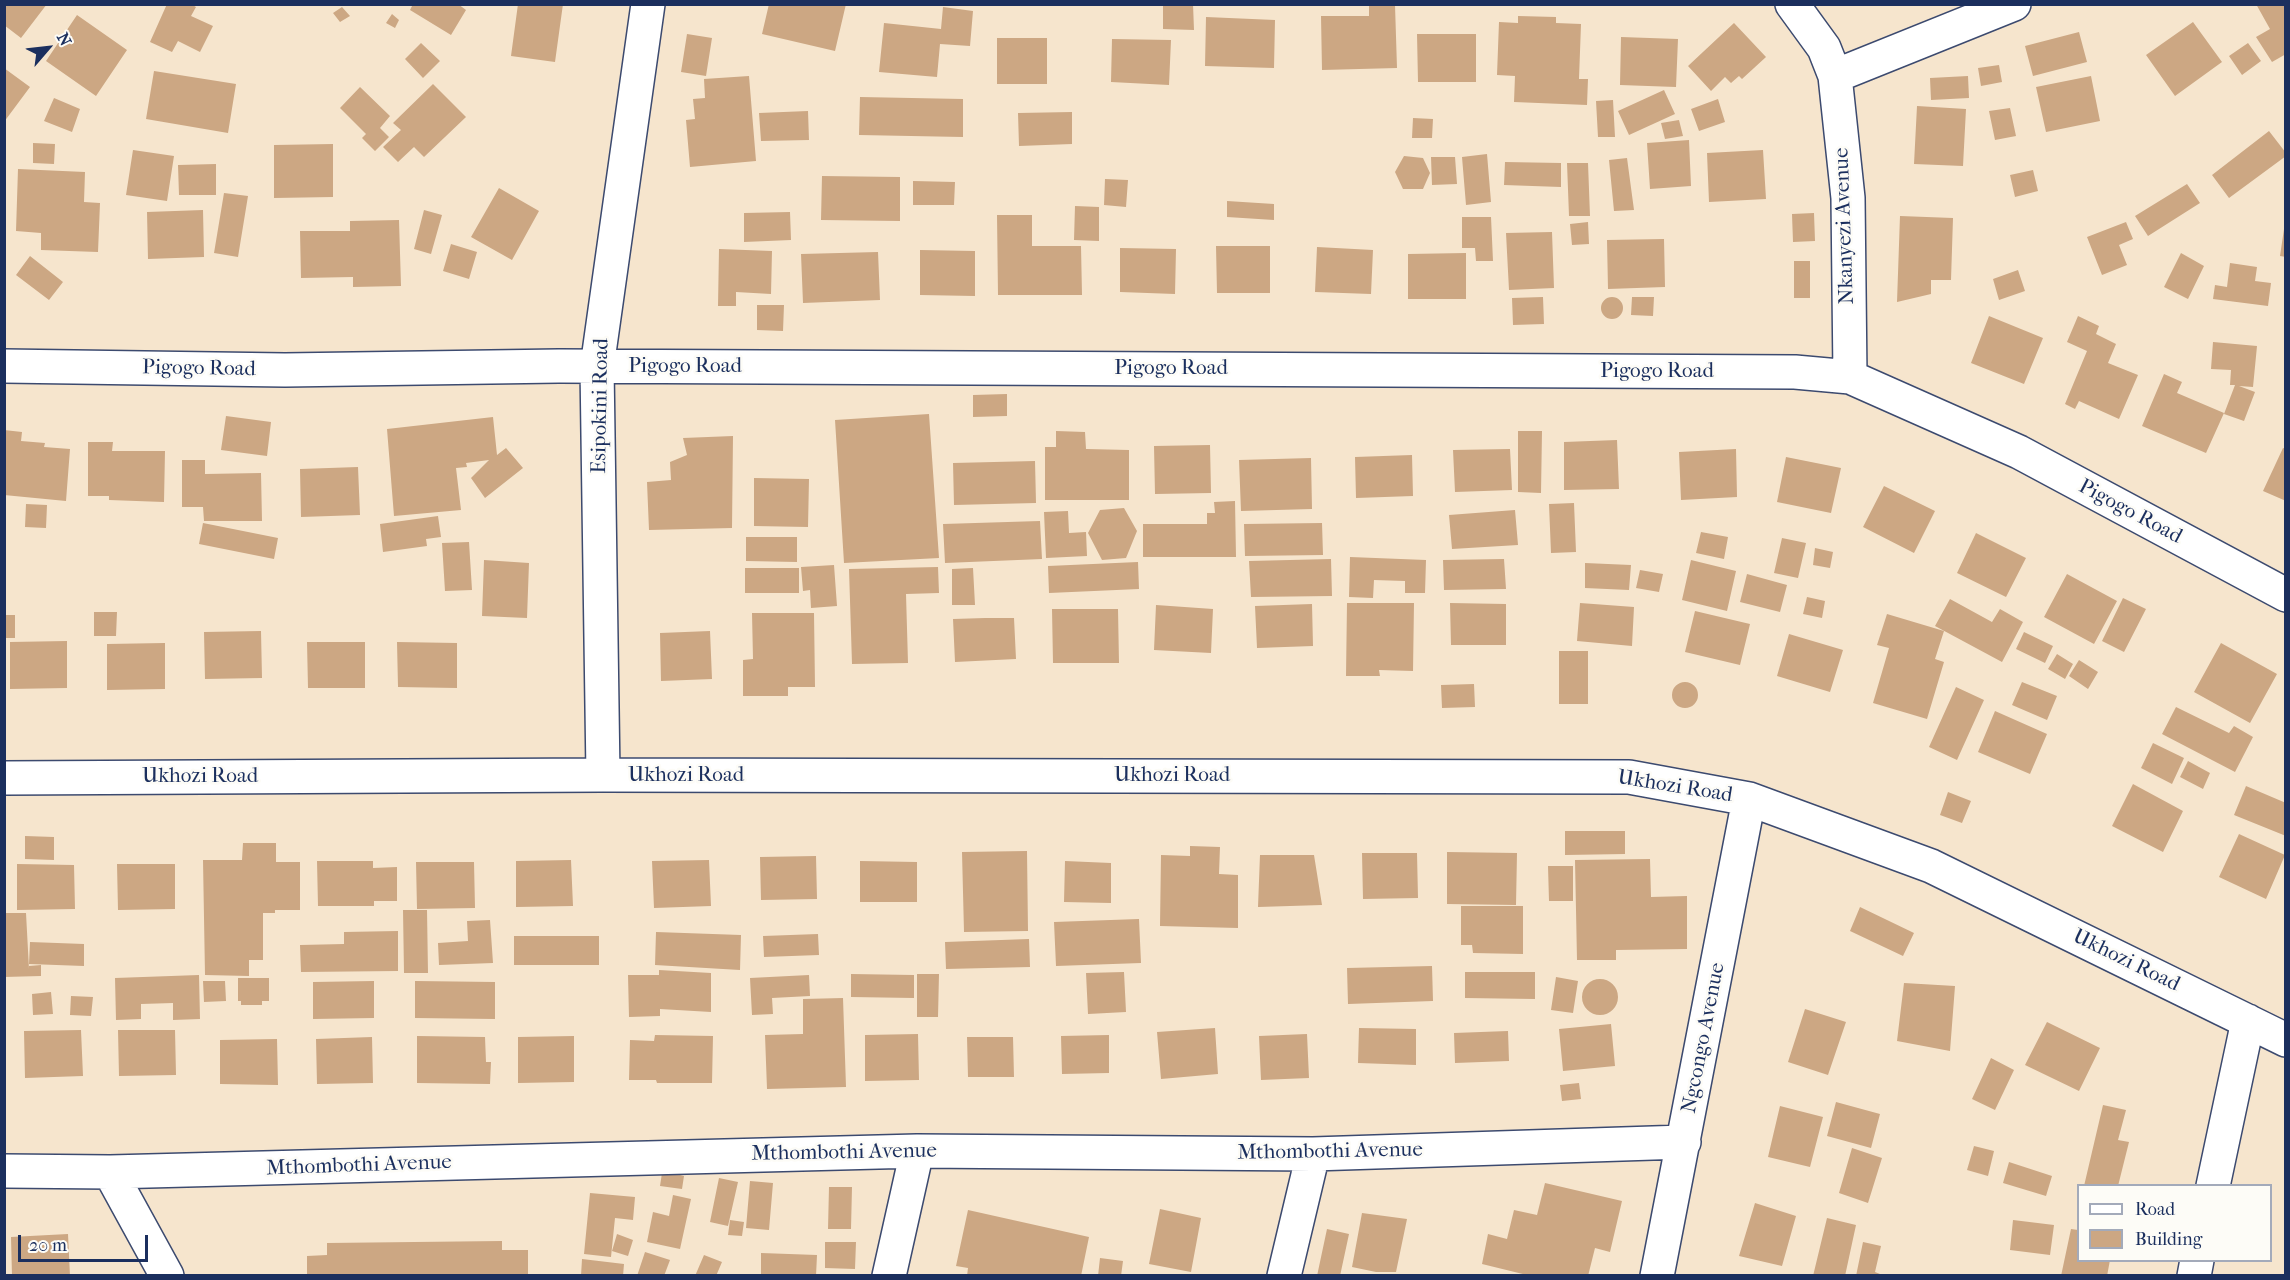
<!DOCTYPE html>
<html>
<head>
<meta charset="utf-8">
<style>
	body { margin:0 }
	#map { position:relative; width:2290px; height:1280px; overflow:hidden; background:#f6e5cd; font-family:"IM FELL French Canon",serif }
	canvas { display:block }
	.frame { position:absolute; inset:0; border:6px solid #1b2f5e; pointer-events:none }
	.legend { position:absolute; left:2077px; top:1184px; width:195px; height:78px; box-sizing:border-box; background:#fdfcf7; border:2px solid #a3aaba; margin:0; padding:8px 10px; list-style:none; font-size:18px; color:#1b2f5e }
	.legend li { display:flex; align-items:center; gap:12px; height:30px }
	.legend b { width:30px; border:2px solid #a3aaba }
	.north { position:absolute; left:18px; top:18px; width:60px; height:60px; -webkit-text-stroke:4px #fdfcf7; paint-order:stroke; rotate:62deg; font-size:16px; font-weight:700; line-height:24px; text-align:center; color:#1b2f5e }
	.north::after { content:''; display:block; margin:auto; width:21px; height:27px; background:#1b2f5e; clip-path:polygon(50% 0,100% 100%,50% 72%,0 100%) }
	.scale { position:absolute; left:18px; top:1235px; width:130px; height:27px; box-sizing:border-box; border:3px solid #1b2f5e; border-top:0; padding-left:8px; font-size:18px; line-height:21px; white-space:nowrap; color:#1b2f5e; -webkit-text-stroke:4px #fdfcf7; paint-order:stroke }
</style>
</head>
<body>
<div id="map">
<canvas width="2290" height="1280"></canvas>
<div class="frame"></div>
<ul class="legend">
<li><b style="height:8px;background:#fff"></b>Road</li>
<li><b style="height:16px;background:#cca783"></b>Building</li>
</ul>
<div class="north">N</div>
<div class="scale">20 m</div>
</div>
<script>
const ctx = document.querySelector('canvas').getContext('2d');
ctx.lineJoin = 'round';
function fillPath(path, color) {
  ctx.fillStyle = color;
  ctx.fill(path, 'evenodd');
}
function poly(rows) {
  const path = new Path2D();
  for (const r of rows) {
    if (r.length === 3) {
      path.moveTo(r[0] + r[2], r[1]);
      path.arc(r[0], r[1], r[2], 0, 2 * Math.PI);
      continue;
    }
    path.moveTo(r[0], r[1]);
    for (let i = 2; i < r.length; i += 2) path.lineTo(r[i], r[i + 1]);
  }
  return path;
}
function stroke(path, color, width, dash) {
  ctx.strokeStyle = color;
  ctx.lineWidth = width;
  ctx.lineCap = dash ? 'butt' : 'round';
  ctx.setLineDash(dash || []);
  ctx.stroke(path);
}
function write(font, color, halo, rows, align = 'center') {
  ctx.font = font + ' "IM FELL French Canon",serif';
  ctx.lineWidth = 5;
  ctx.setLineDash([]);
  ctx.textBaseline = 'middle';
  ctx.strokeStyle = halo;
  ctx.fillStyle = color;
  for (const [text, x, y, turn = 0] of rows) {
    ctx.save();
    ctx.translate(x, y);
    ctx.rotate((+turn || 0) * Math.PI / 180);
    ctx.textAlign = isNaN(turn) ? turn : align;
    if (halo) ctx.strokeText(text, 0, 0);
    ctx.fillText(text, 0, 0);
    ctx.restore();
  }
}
const building = poly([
	[4,4,47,4,21,38,4,25],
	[167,4,191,4,196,7,191,16,213,26,200,52,178,41,172,52,150,42],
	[413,4,458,4,466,10,451,35,410,10],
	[518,4,563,4,555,62,511,56],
	[769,4,846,4,835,51,762,34],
	[1163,4,1193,4,1194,30,1163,29],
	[2256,4,2286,4,2286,54,2272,62,2256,37,2270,29],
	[1395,5,1397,68,1322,70,1321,16,1369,16,1369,6],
	[342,7,350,16,340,22,333,13],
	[943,7,973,11,970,46,940,44,937,77,879,72,884,23,941,29],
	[392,14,399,20,395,28,386,23],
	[77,15,127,50,96,96,46,61],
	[1518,16,1556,17,1556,23,1581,24,1579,79,1588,79,1587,105,1514,102,1515,76,1497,75,1499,22,1518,23],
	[1206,17,1275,20,1274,68,1205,66],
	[2193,22,2222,62,2175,96,2146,55],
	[1734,23,1766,57,1742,79,1739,76,1731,83,1725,77,1711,91,1688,66],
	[2079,32,2087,62,2033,76,2025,46],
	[687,34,712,38,706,76,681,72],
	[1417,34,1476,34,1476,82,1418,82],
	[1621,37,1678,39,1676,87,1620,85],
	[997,38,1047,38,1047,84,997,84],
	[1112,39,1171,40,1169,85,1111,82],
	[421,43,440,61,423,78,405,59],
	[2248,43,2261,61,2242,75,2229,56],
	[1999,65,2002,82,1981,86,1978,68],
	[4,68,30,87,4,122],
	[154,71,236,84,228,133,146,119],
	[749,76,756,161,690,167,686,120,695,119,693,99,705,98,704,79],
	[1968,76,1969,98,1931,100,1930,78],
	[2091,76,2100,121,2046,132,2036,87],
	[433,84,466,117,424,157,414,147,398,162,383,147,401,130,393,123],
	[360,87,390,116,380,128,389,137,375,151,362,138,366,134,340,108],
	[1664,90,1675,114,1629,135,1618,111],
	[860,97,963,99,963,137,859,135],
	[54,98,80,109,72,132,44,121],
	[1718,99,1725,122,1699,131,1691,109],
	[1613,100,1615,137,1598,137,1596,101],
	[1917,106,1966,109,1963,166,1914,164],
	[2010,108,2016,136,1995,140,1989,111],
	[808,111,809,140,761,141,759,113],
	[1072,112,1072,144,1019,146,1018,113],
	[1413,118,1433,119,1432,138,1412,138],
	[1679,120,1683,136,1665,139,1661,123],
	[2269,131,2286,153,2286,156,2229,198,2212,175],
	[1689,140,1691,186,1650,189,1647,143],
	[33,143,55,144,54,164,33,163],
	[333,144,333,197,274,198,274,145],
	[133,150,174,156,167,201,126,195],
	[1763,150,1766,199,1709,202,1707,153],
	[1487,154,1491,202,1466,205,1462,157],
	[1404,156,1423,158,1430,173,1423,189,1403,189,1395,172],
	[1431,157,1455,157,1457,184,1432,185],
	[1627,158,1634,210,1614,211,1609,160],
	[1505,162,1561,163,1561,187,1504,185],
	[1567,163,1588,163,1590,216,1569,216],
	[216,164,216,195,179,195,178,165],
	[18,169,85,172,84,202,100,203,98,252,41,250,41,233,16,231],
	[2033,170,2038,191,2015,197,2010,175],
	[822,176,900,177,900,221,821,220],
	[1105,179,1128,180,1126,207,1104,205],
	[913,181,955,182,954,205,913,205],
	[2187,184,2200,203,2148,236,2135,216],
	[499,188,539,211,512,260,471,237],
	[224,193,248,196,238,257,214,253],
	[1227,201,1274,204,1274,220,1227,217],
	[1075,206,1099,207,1099,241,1074,240],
	[203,210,204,257,148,259,147,212],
	[424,210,442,215,431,254,414,249],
	[790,212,791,240,744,242,744,213],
	[1814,213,1815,241,1793,242,1792,214],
	[997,215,1032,215,1032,246,1081,246,1082,295,998,295],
	[1900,216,1953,218,1951,280,1931,280,1931,294,1897,302],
	[1462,217,1491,217,1493,261,1476,261,1475,248,1462,248],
	[399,220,401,286,353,287,353,277,301,278,300,231,350,231,350,221],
	[1588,222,1589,244,1572,245,1570,224],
	[2126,222,2133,239,2119,245,2127,265,2102,275,2087,237],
	[2284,229,2286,229,2286,257,2280,256],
	[1552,232,1554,288,1509,290,1506,233],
	[1664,239,1665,287,1608,289,1607,240],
	[451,244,477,252,469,279,443,271],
	[1216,246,1270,246,1270,293,1217,293],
	[1317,247,1373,250,1371,294,1315,292],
	[1120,248,1176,249,1175,294,1120,292],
	[719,249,772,251,771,294,736,292,736,306,718,306],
	[920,250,975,251,975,296,920,295],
	[878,252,880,300,803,303,801,254],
	[1466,253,1466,299,1408,299,1408,254],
	[2181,253,2204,266,2188,299,2164,287],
	[30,256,63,282,49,300,16,275],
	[1794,261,1810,261,1810,298,1794,298],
	[2230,263,2257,267,2255,281,2271,283,2268,306,2213,299,2215,285,2227,287],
	[2018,270,2025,291,1999,300,1993,279],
	[1612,308,11],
	[1543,297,1544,324,1513,325,1512,298],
	[1632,297,1654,297,1653,316,1631,315],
	[757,305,784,305,783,331,757,330],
	[1989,316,2043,338,2024,384,1971,363],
	[2078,316,2099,326,2096,334,2116,344,2108,363,2138,375,2119,419,2079,401,2075,409,2065,404,2087,351,2067,342],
	[2213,342,2257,346,2253,387,2239,386,2255,392,2244,421,2224,414,2235,385,2230,385,2231,370,2211,369],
	[2164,374,2182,382,2177,393,2224,413,2206,453,2142,426],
	[1007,394,1007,416,973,417,973,395],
	[929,414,939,558,844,563,835,420],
	[226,416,271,422,267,456,221,450],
	[493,417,497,455,506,448,523,468,485,498,471,478,489,460,466,463,467,467,456,468,461,510,394,516,387,429],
	[4,430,22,432,21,441,45,443,44,447,70,449,66,501,4,495],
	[1056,431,1085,432,1086,449,1129,450,1129,500,1045,500,1045,447,1056,447],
	[1518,431,1542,431,1541,493,1518,492],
	[733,436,732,528,649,530,647,482,671,480,670,462,687,455,683,438],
	[1617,440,1619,489,1564,490,1564,442],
	[88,442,113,442,112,451,165,451,164,502,109,500,109,496,88,496],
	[1210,445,1211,493,1155,494,1154,446],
	[2283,448,2286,449,2286,501,2263,491],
	[1510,449,1512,490,1455,492,1453,450],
	[1736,449,1737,497,1681,500,1679,452],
	[1412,455,1413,496,1356,498,1355,457],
	[1786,457,1841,468,1831,513,1777,502],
	[1311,458,1312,509,1241,511,1239,460],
	[182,460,205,460,205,474,261,473,262,521,204,521,203,507,182,507],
	[1035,461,1036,503,954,505,953,463],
	[358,467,360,515,301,517,300,469],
	[754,478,809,479,808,527,754,526],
	[1884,486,1935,511,1914,553,1863,527],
	[1235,501,1236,557,1143,557,1143,524,1207,524,1207,513,1215,513,1214,502],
	[1574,503,1576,552,1551,553,1549,504],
	[26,504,47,505,46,528,25,527],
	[1124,508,1137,531,1126,558,1102,560,1088,533,1100,510],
	[1515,510,1518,545,1452,549,1449,515],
	[1068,511,1069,533,1086,532,1087,556,1046,558,1044,512],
	[438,516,441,537,426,539,427,546,383,552,380,524],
	[1040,521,1042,559,945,563,943,524],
	[203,523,278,538,274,559,199,544],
	[1322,523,1323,555,1245,556,1244,524],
	[1701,532,1728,537,1724,559,1696,553],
	[1976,533,2026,558,2006,597,1957,573],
	[746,537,797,537,797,562,746,561],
	[1782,538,1806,543,1798,578,1774,573],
	[469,542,472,590,445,591,442,543],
	[1815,548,1833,552,1830,568,1813,565],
	[1350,557,1426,560,1425,593,1405,593,1405,581,1374,580,1373,598,1349,597],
	[1331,559,1332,596,1251,597,1249,561],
	[1504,559,1506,589,1444,590,1443,560],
	[484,560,529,563,527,618,482,616],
	[1691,560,1736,571,1727,611,1682,600],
	[1138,562,1139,589,1049,593,1048,566],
	[1585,563,1631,565,1629,590,1585,588],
	[834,565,837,606,811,608,810,590,803,591,801,567],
	[938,567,939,593,906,594,908,663,852,664,849,569],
	[745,568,799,568,799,593,745,593],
	[973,568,975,605,952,605,952,569],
	[1640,570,1663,574,1659,592,1636,588],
	[1747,574,1787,585,1780,612,1740,602],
	[2067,574,2117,601,2094,644,2044,617],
	[1807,597,1825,601,1822,618,1803,614],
	[2123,598,2146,609,2124,652,2102,641],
	[1950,599,1992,622,2000,609,2023,622,2002,662,1935,626],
	[1347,603,1414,603,1413,671,1379,670,1380,676,1346,676],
	[1450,603,1506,604,1506,645,1451,645],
	[1580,603,1634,607,1632,646,1577,641],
	[1312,604,1313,646,1257,648,1255,606],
	[1156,605,1213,609,1211,653,1154,650],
	[1052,609,1118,609,1119,663,1053,663],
	[1695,611,1750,624,1740,665,1685,652],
	[94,612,117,612,116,636,94,636],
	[752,613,814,613,815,687,788,687,788,696,743,696,743,660,753,659],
	[1887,614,1944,631,1935,659,1944,662,1927,719,1873,703,1889,648,1877,645],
	[4,615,15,615,15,638,4,638],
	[985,618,1014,618,1016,659,955,662,953,619],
	[261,631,262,678,205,679,204,632],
	[710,631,712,679,661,681,660,633],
	[2024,632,2053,646,2045,663,2016,649],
	[1789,634,1843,650,1830,692,1777,676],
	[67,641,67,688,10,689,10,642],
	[307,642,365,642,365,688,308,688],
	[397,642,457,643,457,688,398,687],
	[165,643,165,689,107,690,107,644],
	[2221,643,2277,674,2250,723,2194,692],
	[1559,651,1588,651,1588,704,1559,704],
	[2057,654,2073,664,2065,679,2048,669],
	[2079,660,2098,672,2088,689,2069,676],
	[2022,682,2057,696,2047,720,2012,705],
	[1685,695,13],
	[1474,684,1475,707,1442,708,1441,685],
	[1956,687,1984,700,1957,760,1929,747],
	[2176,707,2229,733,2234,726,2253,737,2235,772,2162,734],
	[1995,711,2047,734,2030,774,1978,752],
	[2153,743,2184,758,2172,784,2141,768],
	[2188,761,2210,773,2203,789,2180,777],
	[2133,784,2183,811,2163,852,2112,826],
	[2246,786,2286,803,2286,836,2234,815],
	[1948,792,1971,801,1962,823,1940,815],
	[1565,831,1625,831,1625,854,1565,855],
	[2239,834,2285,855,2266,899,2219,877],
	[25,836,54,837,54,860,25,859],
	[243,843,276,843,276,862,300,862,300,910,275,910,275,913,263,913,263,960,249,960,249,976,205,975,203,860,242,860],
	[1190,846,1220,847,1219,874,1238,875,1238,928,1160,926,1161,855,1190,856],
	[1027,851,1028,931,964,932,962,852],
	[1447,852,1517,853,1516,905,1447,904],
	[1362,853,1417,853,1418,898,1363,899],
	[1260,855,1314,855,1322,905,1258,907],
	[816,856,817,899,761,900,760,857],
	[1650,859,1651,897,1687,896,1687,949,1616,950,1616,960,1577,960,1575,860],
	[571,860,573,906,516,907,516,861],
	[709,860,711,906,654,908,652,861],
	[317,861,373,861,373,868,397,867,397,901,374,901,374,906,318,906],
	[860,861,917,862,917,902,860,902],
	[1065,861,1111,863,1111,903,1064,902],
	[416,862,474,862,475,908,417,909],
	[17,864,74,865,75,909,17,910],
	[117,864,175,864,175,909,118,910],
	[1548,866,1573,866,1573,901,1549,901],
	[1461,906,1523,906,1523,954,1473,953,1472,945,1461,945],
	[1860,907,1914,933,1903,956,1850,931],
	[403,910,427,910,428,973,404,973],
	[4,913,26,913,29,969,29,966,41,965,41,976,4,977],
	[1139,919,1141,963,1056,966,1054,922],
	[490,920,493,963,439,965,438,943,468,941,467,921],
	[398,931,398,971,301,972,300,945,344,944,344,932],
	[656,932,741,935,740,970,655,965],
	[818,934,819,955,764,957,763,936],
	[514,936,599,936,599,965,514,965],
	[1029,939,1030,967,946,969,945,942],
	[30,942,84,944,84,966,29,964],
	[1432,966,1433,1001,1348,1004,1347,968],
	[659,970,711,973,711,1012,660,1009,660,1016,629,1017,628,975,659,975],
	[1124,972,1126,1012,1088,1014,1086,973],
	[1465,972,1535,972,1535,999,1465,998],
	[851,974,914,975,914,998,851,997],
	[917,974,939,974,938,1017,917,1017],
	[199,975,200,1019,173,1020,173,1003,141,1004,141,1019,116,1020,115,978],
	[809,975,810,996,772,998,773,1014,752,1015,750,978],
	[1556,977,1578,981,1573,1013,1551,1010],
	[238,978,269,978,269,1001,262,1001,262,1005,241,1005,241,1001,238,1001],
	[1600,997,18],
	[203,981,225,981,226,1001,204,1002],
	[374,981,374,1018,313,1019,313,982],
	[415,981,495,982,495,1019,415,1018],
	[1904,983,1955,986,1950,1051,1897,1041],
	[51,992,53,1014,33,1015,32,994],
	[71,996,93,997,91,1016,70,1015],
	[843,998,846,1087,767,1089,765,1035,803,1034,803,999],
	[1805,1009,1846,1022,1828,1075,1788,1062],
	[2047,1022,2100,1048,2079,1091,2025,1065],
	[1611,1024,1615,1066,1563,1071,1559,1029],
	[1215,1028,1218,1074,1161,1079,1157,1032],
	[1359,1028,1416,1029,1416,1065,1358,1063],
	[81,1030,83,1076,25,1078,24,1031],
	[118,1030,175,1030,176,1075,119,1076],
	[1508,1031,1509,1061,1455,1063,1454,1033],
	[918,1034,919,1080,865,1081,865,1035],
	[1307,1034,1309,1078,1261,1080,1259,1036],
	[655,1035,713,1036,712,1083,657,1083,656,1080,629,1080,630,1040,654,1041],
	[1109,1035,1109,1073,1062,1074,1061,1036],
	[417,1036,485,1037,486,1062,491,1062,490,1084,417,1083],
	[574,1036,574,1082,518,1083,518,1037],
	[372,1037,373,1083,317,1084,316,1039],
	[967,1037,1013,1037,1014,1077,968,1077],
	[277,1039,278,1085,220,1084,220,1040],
	[1991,1058,2014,1070,1995,1110,1972,1099],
	[1579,1083,1581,1099,1562,1101,1560,1085],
	[1836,1102,1880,1114,1871,1148,1827,1136],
	[2103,1105,2126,1110,2118,1140,2129,1142,2118,1186,2084,1186],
	[1780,1106,1823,1117,1810,1167,1768,1157],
	[1974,1146,1994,1151,1988,1176,1967,1170],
	[1852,1148,1882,1158,1868,1203,1839,1193],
	[2009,1162,2052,1176,2046,1196,2003,1183],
	[680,1171,680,1175,684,1176,682,1189,660,1186,662,1173],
	[719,1178,738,1182,728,1226,710,1222],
	[750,1181,773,1183,769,1230,746,1228],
	[1545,1183,1622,1201,1610,1252,1595,1248,1588,1276,1531,1276,1482,1264,1488,1234,1507,1239,1514,1210,1537,1215],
	[829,1187,852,1187,851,1229,828,1229],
	[590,1193,635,1197,633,1220,615,1218,611,1257,584,1254],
	[673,1195,691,1199,680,1249,647,1242,653,1212,669,1216],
	[1755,1203,1796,1216,1782,1266,1739,1256],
	[1160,1209,1201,1218,1191,1272,1149,1264],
	[968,1210,1089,1237,1081,1276,967,1276,968,1268,956,1266],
	[1362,1213,1407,1219,1396,1272,1376,1272,1352,1267],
	[1827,1218,1856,1225,1845,1276,1813,1276],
	[730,1220,744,1222,742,1236,728,1235],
	[2013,1220,2054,1225,2050,1255,2010,1250],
	[1327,1229,1349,1234,1340,1276,1317,1276],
	[2071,1229,2078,1230,2078,1260,2110,1260,2107,1276,2061,1276],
	[68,1234,70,1276,12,1276,11,1237],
	[617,1234,633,1240,628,1256,612,1251],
	[502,1241,502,1250,528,1250,528,1276,307,1276,307,1256,327,1255,327,1243],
	[825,1242,856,1242,855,1269,825,1268],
	[1863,1242,1881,1246,1875,1272,1885,1276,1856,1276],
	[645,1252,670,1260,664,1276,637,1276],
	[761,1253,817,1255,816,1276,761,1276],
	[704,1255,722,1262,716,1276,695,1276],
	[1100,1258,1123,1261,1121,1276,1098,1276],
	[582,1259,624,1264,623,1276,581,1276]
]);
const street = poly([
	[1792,4,1824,48,1835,76,1848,198,1850,377],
	[1835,76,2014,4],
	[4,366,285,370,559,366,1795,372,1850,377,2019,452,2286,595],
	[603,775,597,367,648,4],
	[4,778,603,775,1629,777,1749,799,1931,866,2286,1040],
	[4,1171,110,1172,917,1151,1313,1154,1684,1142],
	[110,1172,167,1276],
	[2213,1186,2248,1021],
	[889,1276,917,1151],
	[1284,1276,1313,1154],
	[1657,1276,1749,799],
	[2194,1276,2197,1260]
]);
const streetNames = [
	["Nkanyezi Avenue",1845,226,-92],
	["Pigogo Road",685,367],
	["Pigogo Road",199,369,1],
	["Pigogo Road",1171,369],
	["Pigogo Road",1657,372],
	["Esipokini Road",601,406,-89],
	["Pigogo Road",2130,512,28],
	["Ukhozi Road",686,776],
	["Ukhozi Road",1172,776],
	["Ukhozi Road",200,777],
	["Ukhozi Road",1675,787,9],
	["Ukhozi Road",2126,961,26],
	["Ngcongo Avenue",1704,1038,-79],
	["Mthombothi Avenue",1330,1152,-1],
	["Mthombothi Avenue",844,1153,-1],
	["Mthombothi Avenue",359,1166,-2]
];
fillPath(building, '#cca783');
stroke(street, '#3c4a6f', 36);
stroke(street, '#fff', 33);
write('21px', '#1b2f5e', '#fdfcf7', streetNames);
</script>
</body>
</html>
